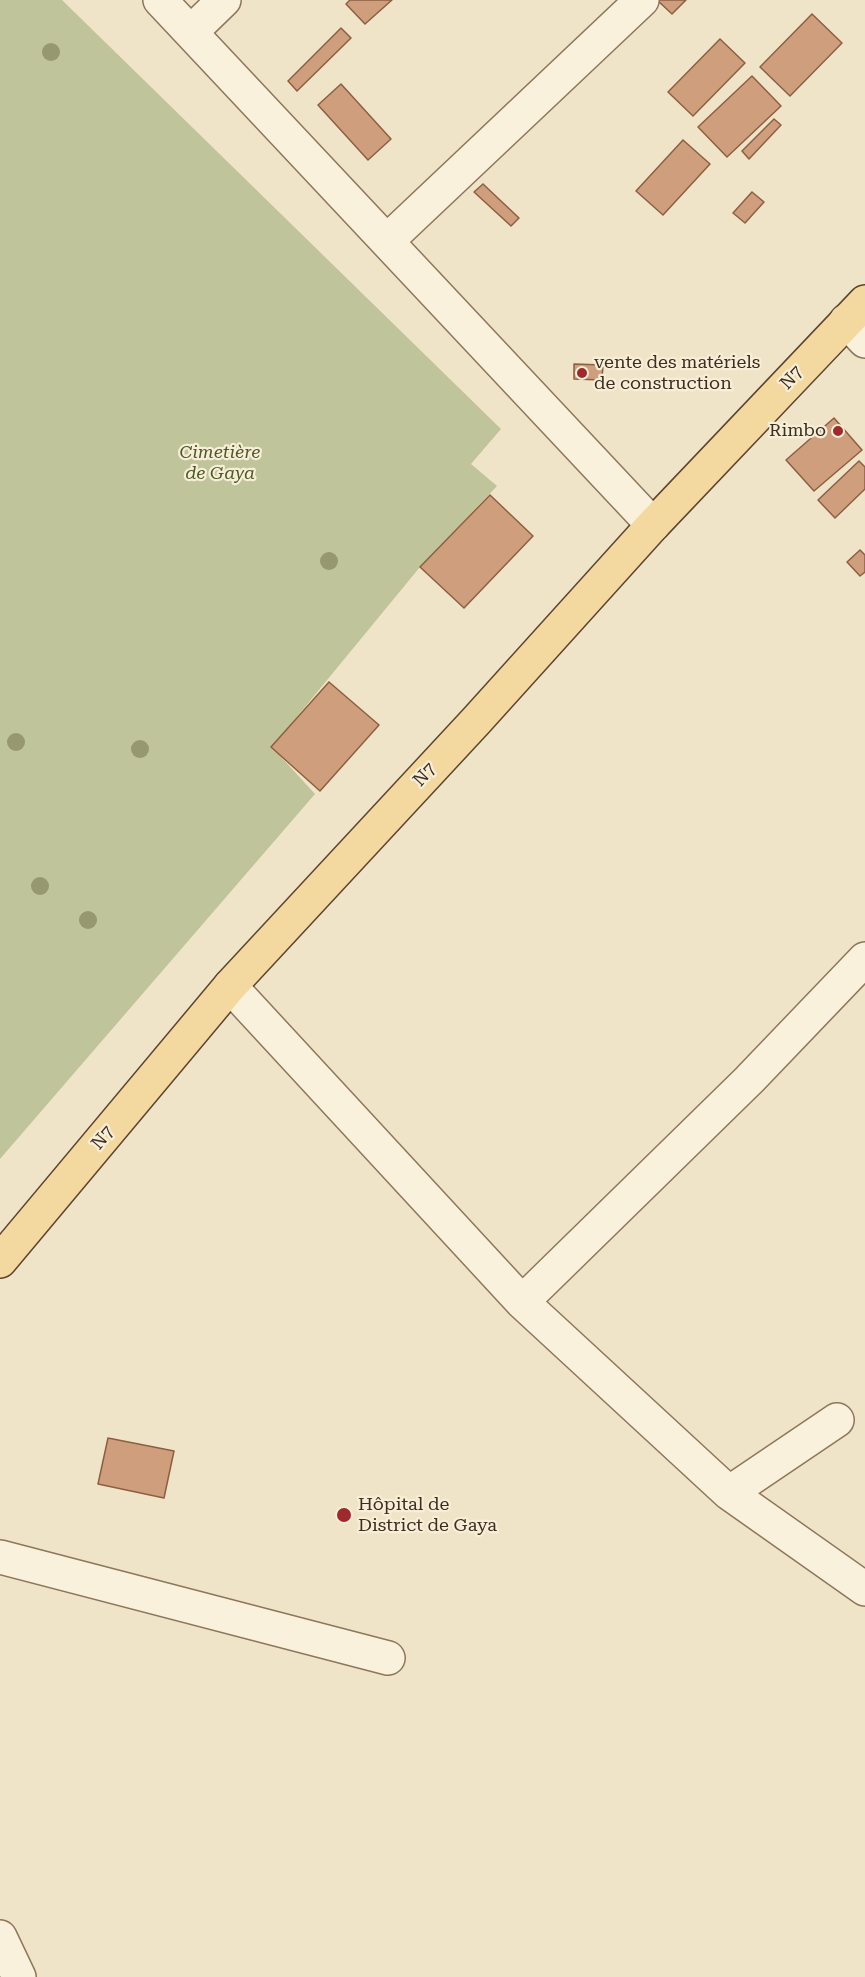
<!DOCTYPE html>
<html>
<head>
<meta charset="utf-8">
<style>
	body { margin:0 }
	canvas { display:block; background:#f0e4c8 }
</style>
</head>
<body>
<canvas width="865" height="1977"></canvas>
<script>
const ctx = document.querySelector('canvas').getContext('2d');
ctx.lineJoin = 'round';
function fillPath(path, color) {
  ctx.fillStyle = color;
  ctx.fill(path, 'evenodd');
}
function poly(rows) {
  const path = new Path2D();
  for (const r of rows) {
    path.moveTo(r[0], r[1]);
    for (let i = 2; i < r.length; i += 2) path.lineTo(r[i], r[i + 1]);
  }
  return path;
}
function stroke(path, color, width, dash) {
  ctx.strokeStyle = color;
  ctx.lineWidth = width;
  ctx.lineCap = dash ? 'butt' : 'round';
  ctx.setLineDash(dash || []);
  ctx.stroke(path);
}
function write(font, color, halo, rows, align = 'center') {
  ctx.font = font + ' "Roboto Serif",serif';
  ctx.lineWidth = 4.5;
  ctx.setLineDash([]);
  ctx.textBaseline = 'middle';
  ctx.strokeStyle = halo;
  ctx.fillStyle = color;
  for (const [text, x, y, turn = 0] of rows) {
    ctx.save();
    ctx.translate(x, y);
    ctx.rotate((+turn || 0) * Math.PI / 180);
    ctx.textAlign = isNaN(turn) ? turn : align;
    if (halo) ctx.strokeText(text, 0, 0);
    ctx.fillText(text, 0, 0);
    ctx.restore();
  }
}
const cemetery = poly([
	[0,0,62,0,501,429,471,464,497,486,420,567,272,747,315,794,0,1159]
]);
const building = poly([
	[350,0,392,0,365,24,346,4,350,0],
	[657,0,686,0,672,14,657,0],
	[812,14,842,43,790,96,760,67,812,14],
	[341,28,351,38,297,91,288,81,341,28],
	[720,39,745,63,693,116,668,92,720,39],
	[752,76,781,106,727,157,698,127,752,76],
	[341,84,391,139,368,160,318,105,341,84],
	[774,119,781,125,749,159,742,151,774,119],
	[683,140,710,164,663,215,636,191,683,140],
	[483,184,519,218,511,226,474,192,483,184],
	[752,192,764,202,745,223,733,213,752,192],
	[574,364,603,365,602,380,574,379,574,364],
	[834,418,862,450,814,491,786,460,834,418],
	[859,461,865,467,865,489,835,518,818,500,859,461],
	[490,495,533,536,464,608,420,567,490,495],
	[860,550,865,555,865,572,860,576,847,562,860,550],
	[329,682,379,725,320,791,271,747,329,682],
	[108,1438,174,1451,164,1498,98,1484,108,1438]
]);
const minor = poly([
	[160,0,653,525],
	[191,32,224,0],
	[387,241,642,0],
	[846,321,865,341],
	[230,986,522,1302,729,1493,865,1589],
	[522,1302,749,1080,865,959],
	[729,1493,837,1420],
	[0,1557,388,1658],
	[0,1937,19,1977]
]);
const major = poly([
	[0,1261,230,986,476,721,653,525,865,302]
]);
const trees = [
	[51,52],
	[329,561],
	[16,742],
	[140,749],
	[40,886],
	[88,920]
];
const markers = [
	[582,373,6,"#9e2a2b"],
	[838,431,6,"#9e2a2b"],
	[344,1515,8,"#9e2a2b"]
];
const poiNames = [
	["vente des matériels",594,363],
	["de construction",594,384],
	["Rimbo",826,431,"right"],
	["Hôpital de",358,1505],
	["District de Gaya",358,1526]
];
const streetNames = [
	["N7",792,378,-47],
	["N7",425,775,-47],
	["N7",103,1138,-50]
];
const parkNames = [
	["Cimetière",220,453],
	["de Gaya",220,474]
];
fillPath(cemetery, '#bfc49a');
fillPath(building, '#cf9f7d');
stroke(building, '#8d5f41', 1.5);
stroke(minor, '#8d765c', 36);
stroke(major, '#5b4430', 36);
stroke(minor, '#faf1dc', 33);
stroke(major, '#f3d9a0', 33);
ctx.fillStyle = '#96986f';
for (const [x, y] of trees) {
  ctx.beginPath();
  ctx.arc(x, y, 9, 0, 2 * Math.PI);
  ctx.fill();
}
for (const [x, y, r, color] of markers) {
  const dot = new Path2D();
  dot.arc(x, y, r, 0, 2 * Math.PI);
  ctx.fillStyle = color;
  ctx.fill(dot);
  stroke(dot, '#f7eed8', 2);
}
write('18px', '#3d2e20', '#f7eed8', poiNames, 'left');
write('18px', '#3d2e20', '#f7eed8', streetNames);
write('italic 18px', '#4d5a26', '#f7eed8', parkNames);
</script>
</body>
</html>
